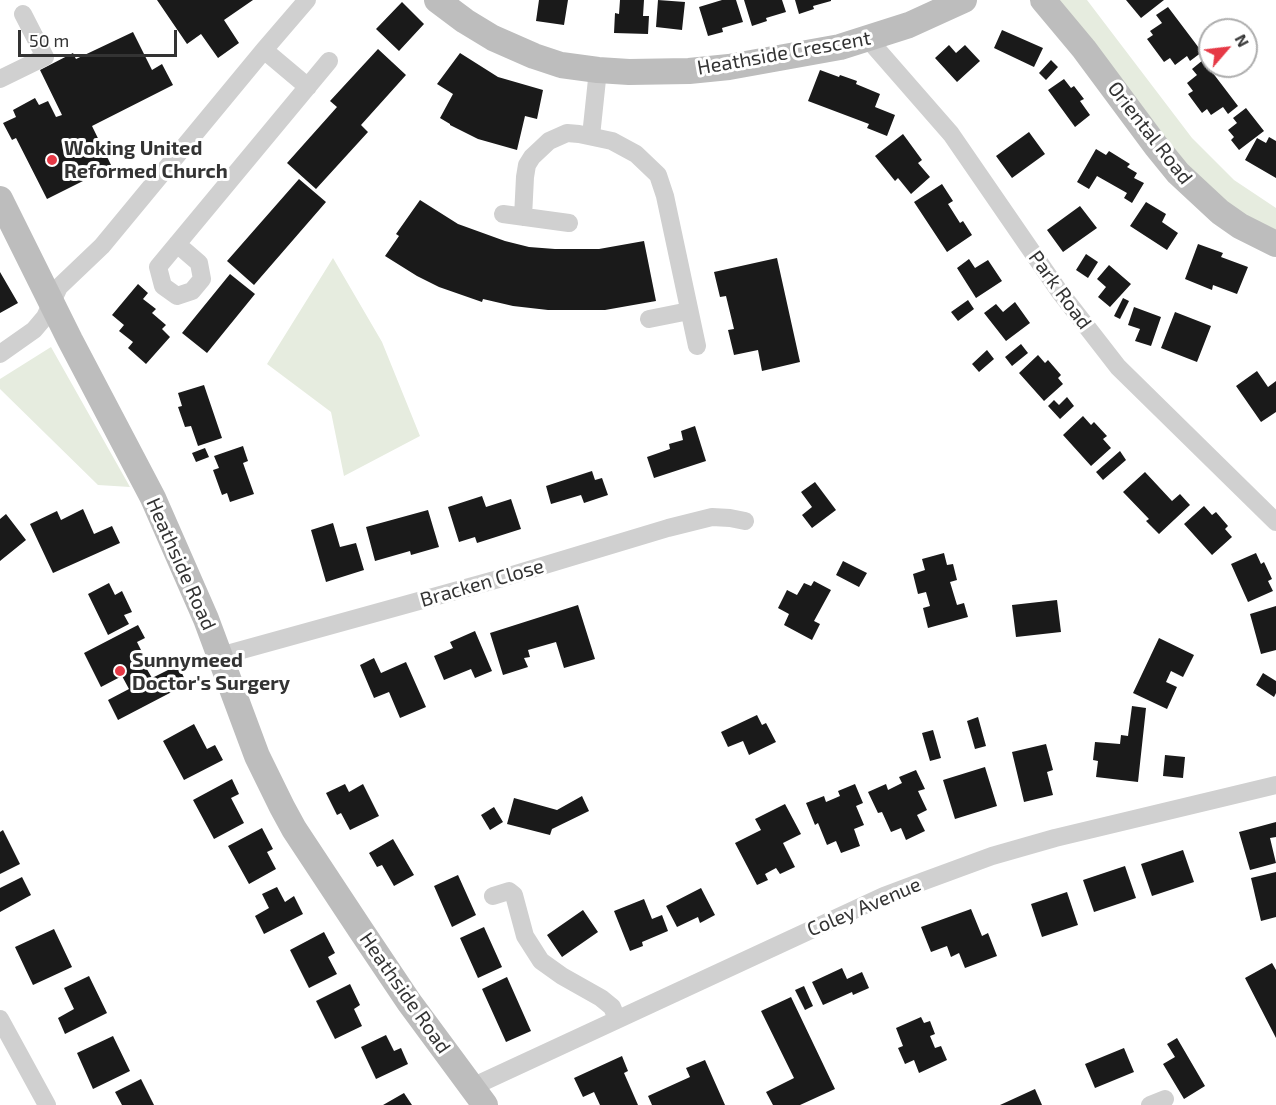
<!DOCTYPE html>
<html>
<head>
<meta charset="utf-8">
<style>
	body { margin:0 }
	#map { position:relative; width:1276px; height:1105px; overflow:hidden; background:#fff; font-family:"Exo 2",sans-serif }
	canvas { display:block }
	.north { position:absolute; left:1198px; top:18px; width:60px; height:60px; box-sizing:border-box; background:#fff; border:2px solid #adadad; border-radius:50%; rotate:62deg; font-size:16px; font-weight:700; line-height:24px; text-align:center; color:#333 }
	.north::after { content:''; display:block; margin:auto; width:21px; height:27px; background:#e63946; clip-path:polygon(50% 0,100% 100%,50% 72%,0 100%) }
	.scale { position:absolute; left:18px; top:30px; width:159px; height:27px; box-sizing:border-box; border:3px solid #333; border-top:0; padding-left:8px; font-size:18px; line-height:21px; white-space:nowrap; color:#333; -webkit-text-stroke:4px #fff; paint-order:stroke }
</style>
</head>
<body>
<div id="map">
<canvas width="1276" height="1105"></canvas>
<div class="north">N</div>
<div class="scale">50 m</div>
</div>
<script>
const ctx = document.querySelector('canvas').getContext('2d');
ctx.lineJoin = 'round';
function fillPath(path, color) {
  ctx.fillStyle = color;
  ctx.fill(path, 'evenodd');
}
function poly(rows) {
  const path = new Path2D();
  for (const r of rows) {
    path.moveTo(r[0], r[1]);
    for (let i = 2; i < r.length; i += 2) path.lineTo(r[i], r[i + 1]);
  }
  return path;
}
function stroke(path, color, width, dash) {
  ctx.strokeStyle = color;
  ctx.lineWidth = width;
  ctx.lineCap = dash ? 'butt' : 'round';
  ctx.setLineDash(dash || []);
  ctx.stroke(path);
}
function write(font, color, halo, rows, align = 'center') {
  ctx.font = font + ' "Exo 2",sans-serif';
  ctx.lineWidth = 6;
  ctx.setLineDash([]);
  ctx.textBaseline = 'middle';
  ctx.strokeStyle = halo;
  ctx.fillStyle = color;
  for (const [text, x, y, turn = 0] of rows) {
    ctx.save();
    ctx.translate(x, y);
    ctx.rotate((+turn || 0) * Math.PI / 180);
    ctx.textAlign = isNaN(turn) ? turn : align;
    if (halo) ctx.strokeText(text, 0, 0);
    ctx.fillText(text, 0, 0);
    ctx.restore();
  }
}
const green = poly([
	[1052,0,1087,0,1192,138,1234,180,1276,208,1276,232,1245,220,1192,175],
	[333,258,382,342,420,436,344,476,331,412,267,364],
	[51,347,130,487,98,485,0,389,0,379]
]);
const building = poly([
	[157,0,253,0,224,20,239,43,218,58,201,34,187,44],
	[539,0,568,0,564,25,536,21],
	[620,0,644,0,643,16,649,16,648,34,614,33,615,13,619,14],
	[658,0,685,2,682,30,656,27],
	[722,0,736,0,743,22,722,28,723,32,708,36,699,7],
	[744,0,782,0,786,12,766,18,767,21,752,26],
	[795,0,831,0,831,1,813,6,814,9,799,14],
	[1126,0,1164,0,1141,18],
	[402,2,424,24,399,51,376,29],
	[1168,7,1202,52,1190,61,1187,56,1175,65,1170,58,1164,62,1147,39,1153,35,1150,31,1162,23,1156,15],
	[1002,30,1043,48,1034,67,994,48],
	[133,32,152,70,162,64,173,85,92,126,113,169,87,179,47,199,16,138,12,140,3,123,16,117,13,110,35,98,39,105,48,101,56,117,62,115,40,70,73,53,76,59],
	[949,45,956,53,965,45,980,61,957,82,935,58],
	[378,49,406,75,361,125,368,132,316,189,287,163,337,107,330,101],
	[460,53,498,77,543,90,537,119,525,116,517,150,478,139,450,125,450,124,440,118,453,94,437,84],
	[1051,60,1058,67,1046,80,1039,73],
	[1203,60,1238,106,1228,114,1223,107,1211,115,1207,109,1202,113,1188,94,1193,91,1187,83,1197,75,1192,69],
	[820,70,839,77,840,75,857,81,856,84,880,94,875,107,895,115,887,136,867,128,869,124,808,101],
	[1064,79,1071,88,1074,86,1084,99,1080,101,1090,115,1075,127,1048,90],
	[1246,108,1264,131,1239,150,1231,140,1234,137,1228,130,1237,123,1233,118],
	[1029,132,1045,154,1012,178,996,156],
	[903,134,922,160,918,163,930,177,911,194,898,178,895,181,875,156],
	[1269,137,1276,141,1276,178,1245,160,1257,138,1266,143],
	[1096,149,1106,155,1109,151,1130,164,1127,167,1137,173,1134,178,1144,183,1132,203,1124,198,1127,193,1097,176,1089,189,1077,182],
	[299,179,326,202,254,285,227,261],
	[942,184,953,201,948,204,960,223,963,221,972,235,947,252,914,202],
	[420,200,458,224,505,241,529,247,555,249,599,249,644,241,656,301,605,310,548,310,513,306,483,299,482,302,439,287,417,276,385,256,399,236,396,234],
	[1146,202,1166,214,1162,222,1178,233,1167,250,1130,226],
	[1080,206,1097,228,1063,252,1047,230],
	[1198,244,1223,253,1221,257,1248,267,1237,294,1213,285,1212,290,1185,279],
	[1086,254,1098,262,1088,278,1076,270],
	[777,258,800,362,762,371,758,350,734,355,728,330,734,329,726,296,720,297,714,272],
	[969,259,975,268,988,260,1002,281,976,298,957,268],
	[1109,265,1131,284,1110,307,1098,297,1106,287,1097,279],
	[0,272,18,303,0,313],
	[230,274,255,294,207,353,182,333],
	[138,284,148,293,143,299,156,309,152,313,166,325,162,329,170,337,146,364,128,348,133,342,119,331,124,325,112,315],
	[1123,298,1129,301,1120,319,1114,316],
	[968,300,974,309,958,321,951,312],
	[1015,302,1030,323,1006,341,984,313,996,304,1003,312],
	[1134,307,1161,317,1151,346,1135,341,1140,329,1128,325],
	[1175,312,1211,326,1197,362,1161,348],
	[1021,344,1028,353,1012,366,1005,357],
	[987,350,994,359,979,372,972,364],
	[1038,355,1045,363,1048,360,1061,375,1058,378,1063,384,1044,401,1019,373],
	[1257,371,1268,387,1276,381,1276,412,1261,422,1236,386],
	[204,385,222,438,198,446,191,426,185,427,178,407,182,406,178,393],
	[1067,397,1074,406,1060,419,1048,406,1054,400,1059,405],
	[1083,416,1091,425,1094,422,1107,436,1103,439,1111,448,1091,466,1063,435],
	[695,426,706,461,654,478,647,457,670,449,669,444,683,440,681,431],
	[243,446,248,461,243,463,254,494,230,502,227,493,222,495,213,470,219,468,214,456],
	[205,448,209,457,196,462,192,453],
	[1120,451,1126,460,1103,480,1096,472],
	[592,471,595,480,602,478,608,495,584,503,581,495,551,504,546,486],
	[1145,472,1172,501,1180,494,1190,505,1159,534,1146,521,1149,519,1123,492],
	[815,482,836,510,812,528,802,515,812,507,801,492],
	[482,496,486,507,511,499,521,529,477,543,475,537,459,542,448,507],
	[1204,506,1212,515,1216,512,1228,526,1225,529,1232,537,1212,555,1184,524],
	[83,509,94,534,112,526,120,543,53,573,30,524,57,511,61,520],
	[428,510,439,547,411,555,410,551,375,561,366,527],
	[6,514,26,540,0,561,0,519],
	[333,523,340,547,356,543,364,570,326,582,311,530],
	[944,553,947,565,953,564,957,580,950,582,957,605,964,603,968,617,928,628,923,608,930,606,926,592,918,594,913,574,925,570,922,559],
	[1256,553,1261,564,1264,562,1272,579,1268,581,1273,591,1248,602,1231,564],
	[843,561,867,573,859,587,836,575],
	[814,581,831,590,814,621,820,624,812,640,784,625,789,614,778,608,787,590,797,595,804,583,811,586],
	[109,583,115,595,122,591,132,612,124,615,129,624,108,635,88,594],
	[1057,600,1061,632,1016,637,1012,605],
	[578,605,595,659,564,668,556,642,528,650,530,657,524,658,528,667,503,675,490,633],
	[1276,606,1276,650,1261,654,1250,614],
	[138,625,145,638,137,642,147,662,144,664,152,678,178,665,187,684,118,720,108,700,129,689,122,676,101,687,84,653],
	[475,631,492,671,475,678,471,669,444,680,434,656,453,648,450,642],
	[1159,638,1194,655,1183,677,1171,671,1166,682,1177,687,1167,709,1133,693],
	[374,658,381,673,406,662,426,707,400,718,389,692,374,698,360,665],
	[1263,673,1276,681,1276,693,1274,697,1256,685],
	[1132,706,1146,708,1138,782,1096,777,1098,761,1093,760,1095,742,1120,744,1121,735,1128,736],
	[757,715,762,725,766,723,776,742,749,755,743,741,728,747,721,732],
	[978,717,986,746,975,749,967,721],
	[194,724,207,749,215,745,223,760,184,780,163,741],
	[933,730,941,758,930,761,922,733],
	[1046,744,1053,770,1047,772,1053,795,1024,802,1012,752],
	[1165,755,1185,757,1183,778,1163,776],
	[985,767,997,806,955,819,943,780],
	[916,770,925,789,918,791,927,810,917,815,925,831,906,840,901,828,891,832,882,812,878,813,868,792,886,784,888,790,902,783,899,777],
	[232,779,239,794,231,798,244,823,214,839,193,800],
	[345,784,349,792,363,784,379,816,350,830,341,813,337,815,326,793],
	[855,784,863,803,856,806,864,825,854,829,860,846,841,853,836,841,827,845,818,823,815,825,806,803,824,796,826,802,840,796,838,791],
	[582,796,589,811,552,829,550,835,507,824,514,798,557,810],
	[785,804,801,834,783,843,795,867,780,874,776,868,765,874,768,880,757,885,735,843,761,830,755,819],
	[494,807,503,822,490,830,481,815],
	[1276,822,1276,837,1270,838,1276,863,1250,870,1239,832],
	[262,828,273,849,267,852,276,869,249,884,228,846],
	[3,830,20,864,0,874,0,832],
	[393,839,414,875,394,886,382,865,377,867,369,853],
	[1183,850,1194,882,1152,896,1141,864],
	[1125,866,1136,898,1094,912,1083,880],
	[1276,872,1276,917,1261,921,1251,878],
	[458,875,476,915,452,927,434,886],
	[22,877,31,895,0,912,0,888],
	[277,887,285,902,294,896,303,914,264,934,255,916,269,908,262,894],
	[701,888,715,915,700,923,698,917,677,927,666,906],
	[1067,892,1078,925,1042,937,1031,904],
	[644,899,652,919,662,915,668,931,642,942,643,946,630,951,614,911],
	[971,909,982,936,988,933,997,956,965,968,959,953,951,957,947,946,931,952,921,927],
	[583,910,598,932,562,957,547,935],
	[484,927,502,967,478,978,460,938],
	[54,929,72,967,33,985,15,947],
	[324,932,335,953,328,957,337,974,309,988,290,950],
	[1272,963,1276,970,1276,1038,1245,978],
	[842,968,847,979,862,972,869,988,853,995,852,992,823,1005,812,982],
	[89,976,107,1013,65,1034,58,1018,74,1009,64,988],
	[507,977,531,1031,506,1042,482,989],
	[350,984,360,1005,354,1009,362,1026,335,1039,316,1001],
	[804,986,813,1006,805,1010,795,990],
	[791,997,835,1089,800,1105,773,1105,766,1092,794,1078,761,1011],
	[921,1017,924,1023,930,1021,935,1034,930,1036,935,1048,941,1046,947,1060,919,1073,914,1060,905,1064,898,1048,903,1046,896,1028],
	[386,1035,394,1051,401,1048,408,1064,376,1079,361,1047],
	[113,1036,130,1071,93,1089,77,1053],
	[1177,1038,1205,1086,1184,1099,1163,1064,1175,1057,1167,1044],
	[1124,1048,1134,1072,1095,1088,1085,1064],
	[622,1056,628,1071,624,1073,638,1105,600,1105,594,1092,583,1097,574,1078],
	[705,1060,725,1105,652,1105,648,1096,690,1077,686,1068],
	[141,1079,154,1105,122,1105,115,1092],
	[1035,1089,1042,1105,1000,1105],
	[404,1093,412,1105,383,1105]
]);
const street = poly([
	[868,39,951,134,1059,291,1118,367,1276,522],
	[264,50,308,87],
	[0,79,45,57,23,14],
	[591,136,598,70],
	[503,214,569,223],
	[523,217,525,177,527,165,532,157,549,141,567,133,579,134,612,141,636,154,658,175,665,196,697,346],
	[177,244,199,263,202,279,192,291,177,296,163,286,158,267,329,61],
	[649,319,689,311],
	[0,354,34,330,45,317,59,287,102,246,264,50,307,0],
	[220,656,502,578,668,528,712,517,730,518,745,521],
	[493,896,509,891,514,895,525,936,541,961,562,976,601,998,612,1007,617,1019],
	[0,1019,47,1105],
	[472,1087,884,896,924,881,992,856,1055,838,1276,785],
	[1150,1105,1165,1099]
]);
const secondary = poly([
	[437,0,465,21,493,38,534,56,561,65,598,70,629,72,689,71,729,67,840,47,909,25,964,0],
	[1043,0,1084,49,1156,146,1178,173,1220,212,1240,226,1276,244],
	[0,199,70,340,153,498,206,619,257,756,282,807,294,829,360,929,409,1002,485,1105]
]);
const markers = [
	[52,160,6,"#e63946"],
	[120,671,6,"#e63946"]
];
const streetNames = [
	["Heathside Crescent",784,53,-10],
	["Oriental Road",1150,133,52],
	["Park Road",1060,290,54],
	["Heathside Road",181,564,66],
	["Bracken Close",482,583,-16],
	["Coley Avenue",864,907,-23],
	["Heathside Road",405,993,55]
];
const poiNames = [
	["Woking United",64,148],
	["Reformed Church",64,171],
	["Sunnymeed",132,660],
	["Doctor's Surgery",132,683]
];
fillPath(green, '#e6ecdf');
fillPath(building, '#1a1a1a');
stroke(street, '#d0d0d0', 18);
stroke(secondary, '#bdbdbd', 26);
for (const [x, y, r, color] of markers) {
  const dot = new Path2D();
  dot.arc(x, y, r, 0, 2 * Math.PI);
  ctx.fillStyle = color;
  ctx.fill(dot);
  stroke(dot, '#fff', 2);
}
write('20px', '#333', '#fff', streetNames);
write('bold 20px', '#333', '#fff', poiNames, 'left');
</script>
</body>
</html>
